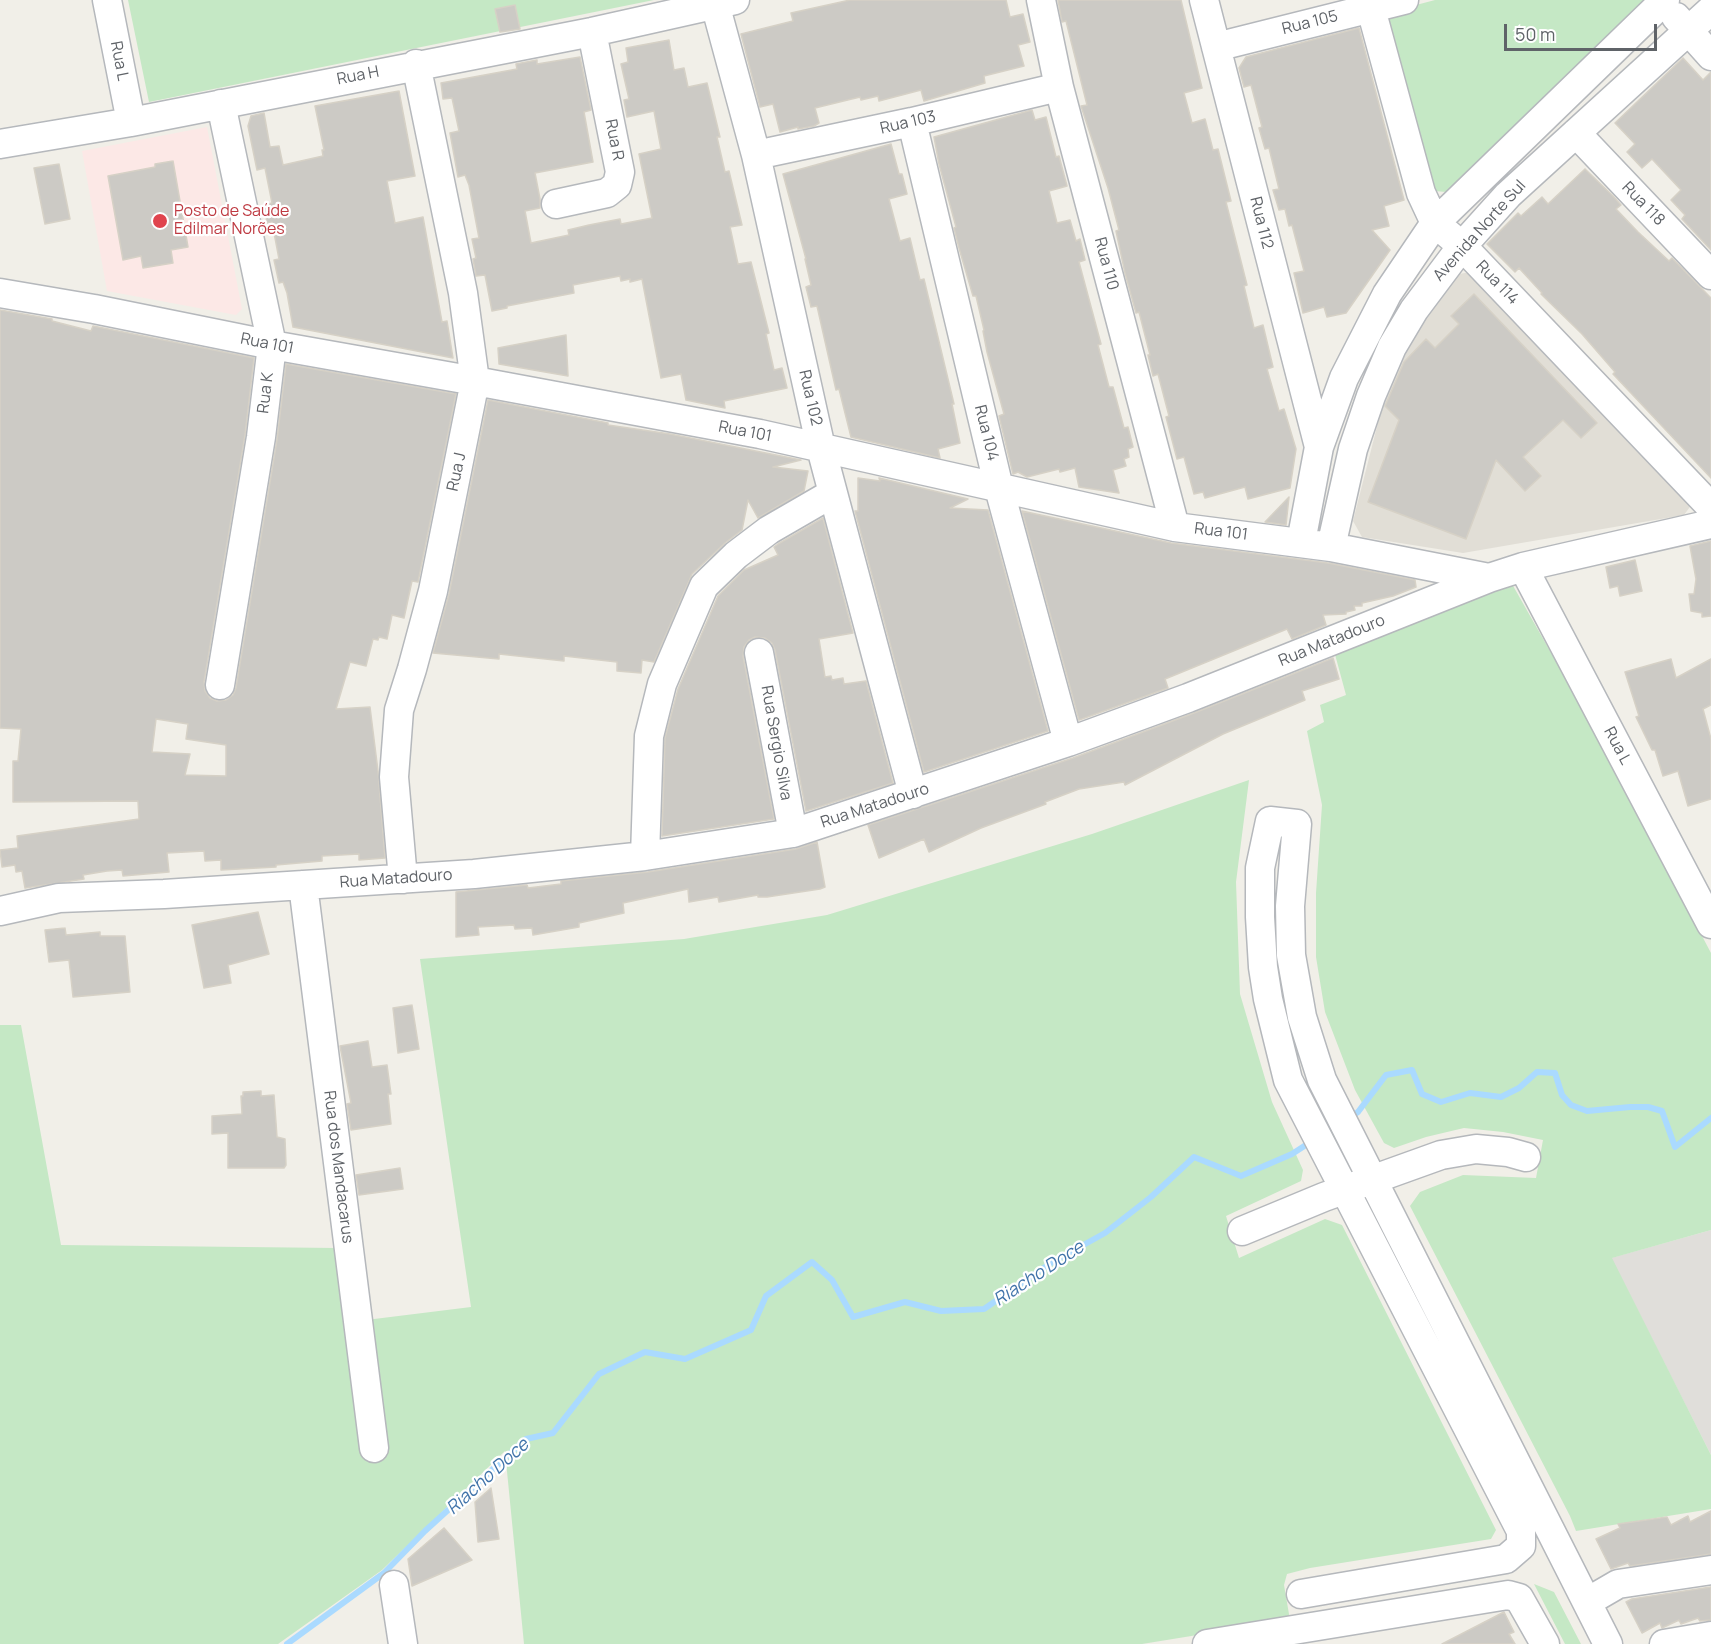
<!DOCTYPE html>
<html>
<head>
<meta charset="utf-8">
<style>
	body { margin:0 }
	#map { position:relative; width:1711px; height:1644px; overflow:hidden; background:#f1efe8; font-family:Manrope,sans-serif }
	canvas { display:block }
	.scale { position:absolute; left:1504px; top:24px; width:153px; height:27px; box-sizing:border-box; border:3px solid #5f6368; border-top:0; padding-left:8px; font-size:18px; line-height:21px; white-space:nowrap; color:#5f6368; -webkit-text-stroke:4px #fff; paint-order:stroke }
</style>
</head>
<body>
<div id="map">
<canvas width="1711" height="1644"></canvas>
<div class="scale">50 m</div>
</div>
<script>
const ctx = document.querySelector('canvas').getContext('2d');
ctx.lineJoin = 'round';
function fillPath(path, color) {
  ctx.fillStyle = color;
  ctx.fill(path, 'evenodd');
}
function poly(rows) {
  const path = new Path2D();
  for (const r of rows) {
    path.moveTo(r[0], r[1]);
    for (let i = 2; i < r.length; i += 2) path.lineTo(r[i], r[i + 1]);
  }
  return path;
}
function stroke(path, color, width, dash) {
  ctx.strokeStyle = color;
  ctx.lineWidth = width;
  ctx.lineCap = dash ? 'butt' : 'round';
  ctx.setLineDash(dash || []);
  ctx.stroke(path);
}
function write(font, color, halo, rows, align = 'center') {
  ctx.font = font + ' Manrope,sans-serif';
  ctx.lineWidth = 4.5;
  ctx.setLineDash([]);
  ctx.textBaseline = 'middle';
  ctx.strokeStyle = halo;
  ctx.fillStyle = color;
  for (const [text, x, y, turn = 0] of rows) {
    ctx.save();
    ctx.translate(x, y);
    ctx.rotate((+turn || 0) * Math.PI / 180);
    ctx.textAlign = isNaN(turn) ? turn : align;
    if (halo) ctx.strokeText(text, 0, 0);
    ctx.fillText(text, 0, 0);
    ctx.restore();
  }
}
const industrial = poly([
	[1711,1230,1711,1455,1611,1258]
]);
const education = poly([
	[1471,272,1692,504,1684,515,1463,553,1362,537,1353,521,1382,407,1397,365,1427,316,1459,274]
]);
const medical = poly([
	[207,127,242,309,236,315,107,291,82,151]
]);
const green = poly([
	[128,0,654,0,149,102],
	[1435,0,1649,0,1446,192,1435,191,1427,182,1386,24,1393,13,1401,9],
	[1512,584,1571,688,1711,953,1711,1230,1612,1258,1711,1455,1711,1509,1576,1531,1570,1516,1410,1206,1420,1192,1463,1175,1536,1178,1543,1140,1503,1132,1464,1128,1426,1137,1394,1148,1384,1143,1355,1090,1325,1012,1316,957,1316,893,1322,805,1307,731,1324,722,1320,705,1346,695,1333,647],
	[1249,780,1236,882,1240,994,1272,1102,1303,1170,1301,1181,1226,1216,1239,1258,1325,1219,1342,1225,1496,1530,1491,1539,1310,1568,1287,1574,1284,1585,1290,1620,1142,1644,524,1644,505,1451,382,1570,278,1644,0,1644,0,1025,21,1025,61,1245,337,1248,358,1321,471,1307,420,959,684,939,827,915,1092,834],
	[1534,1584,1554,1592,1581,1644,1565,1644]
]);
const stream = poly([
	[1349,1118,1358,1112,1386,1075,1412,1070,1422,1094,1441,1102,1470,1093,1501,1097,1519,1088,1537,1072,1555,1073,1562,1095,1571,1105,1587,1111,1630,1107,1648,1107,1662,1111,1675,1147,1711,1118],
	[287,1644,384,1573,425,1531,526,1439,553,1433,599,1374,645,1352,685,1359,751,1330,766,1296,812,1262,832,1280,853,1317,905,1302,941,1311,984,1309,1051,1263,1105,1233,1151,1197,1194,1157,1241,1176,1292,1154,1312,1141]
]);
const building = poly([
	[850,0,1006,0,1010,17,1023,14,1030,42,1018,45,1024,66,984,76,985,83,924,101,921,90,879,101,878,96,861,100,860,97,815,108,819,123,814,126,798,129,798,127,780,132,773,104,760,107,741,34,793,21,791,13,850,0],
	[1058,0,1181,0,1202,88,1184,93,1192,123,1205,119,1213,150,1218,149,1231,201,1226,202,1247,285,1244,286,1254,328,1263,325,1273,367,1267,369,1279,411,1284,409,1296,449,1290,488,1248,499,1245,487,1205,498,1203,492,1194,494,1184,457,1177,459,1166,417,1169,416,1158,374,1153,376,1148,355,1150,355,1139,312,1136,313,1125,273,1116,231,1119,230,1108,188,1081,106,1087,105,1066,21,1062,22,1058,0],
	[515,5,520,29,500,32,495,9,515,5],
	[1359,28,1404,200,1384,206,1389,226,1372,230,1390,250,1346,313,1327,317,1324,307,1303,313,1294,273,1304,271,1292,225,1289,226,1285,209,1279,210,1273,190,1279,189,1269,148,1265,149,1259,128,1262,127,1251,85,1244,87,1239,68,1246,57,1359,28],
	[669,40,674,70,684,68,688,87,707,83,720,137,717,137,725,172,729,171,742,225,730,227,738,264,751,262,769,333,766,334,774,370,782,368,787,388,724,401,725,408,686,400,681,374,661,378,642,279,630,282,630,279,621,281,620,276,573,285,574,293,507,306,507,308,492,311,485,275,476,276,473,259,476,258,472,239,479,238,469,185,465,175,458,177,450,133,459,131,452,98,443,99,441,83,517,69,516,64,537,60,537,64,580,57,591,110,584,112,593,162,535,173,540,199,540,208,525,211,531,243,569,235,568,230,589,225,620,219,621,224,652,218,639,154,661,149,654,111,627,117,624,100,629,99,621,64,628,62,626,48,669,40],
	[1683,58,1703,80,1711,72,1711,250,1682,219,1685,215,1671,200,1681,190,1652,159,1642,168,1627,152,1635,144,1615,123,1683,58],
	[399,91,415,176,387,181,395,223,423,217,442,322,447,321,453,358,293,327,287,293,283,282,279,283,274,260,279,259,272,222,267,223,264,205,272,203,265,168,257,170,248,126,251,116,264,113,270,147,279,146,283,165,323,156,322,150,324,150,315,106,399,91],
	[1032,110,1035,120,1046,117,1056,157,1059,156,1067,186,1049,191,1057,223,1070,220,1076,241,1080,239,1085,260,1079,262,1101,344,1098,345,1109,387,1113,387,1124,428,1128,427,1133,447,1128,449,1129,457,1124,459,1126,466,1113,470,1119,493,1079,487,1075,468,1060,472,1059,469,1027,477,1018,472,1013,474,999,416,1004,414,987,352,983,331,984,330,976,296,973,296,959,248,954,228,956,227,939,164,934,137,1032,110],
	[891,144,899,174,902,174,907,194,889,199,900,241,910,238,920,280,924,279,954,404,952,404,960,443,938,449,940,458,851,437,839,389,836,390,817,306,811,307,806,287,811,285,805,259,806,259,783,174,891,144],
	[173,161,188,247,171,250,173,263,143,268,141,256,123,260,108,176,155,167,155,164,173,161],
	[59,164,70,219,45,224,34,168,59,164],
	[1585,169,1613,196,1621,205,1616,209,1638,232,1669,261,1672,258,1711,298,1711,478,1613,374,1615,372,1582,334,1541,294,1542,293,1519,268,1515,272,1487,244,1518,213,1521,216,1542,197,1548,204,1585,169],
	[1474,294,1597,423,1581,438,1563,420,1523,457,1541,476,1525,491,1496,460,1466,539,1368,502,1399,420,1385,406,1404,362,1426,339,1435,348,1459,324,1451,316,1474,294],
	[0,310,52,319,52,321,91,331,93,326,254,358,245,435,204,682,205,691,210,698,217,701,226,700,233,695,236,688,277,440,286,364,456,394,418,582,412,581,404,618,392,615,387,639,379,637,378,640,373,639,366,666,350,662,336,709,370,707,378,771,385,858,359,860,359,854,322,856,322,861,276,865,276,867,221,870,221,860,205,861,204,851,167,853,169,872,123,876,122,870,107,871,83,875,84,879,25,888,22,871,16,872,15,865,2,867,0,850,18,848,17,836,139,819,138,801,13,802,13,761,18,761,21,729,0,728,0,310],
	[156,719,188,724,186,739,226,745,226,776,185,775,190,754,152,752,156,719],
	[566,335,568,376,499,364,498,348,566,335],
	[488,400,608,423,608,425,670,434,801,460,773,467,808,471,804,491,758,518,748,500,742,530,725,543,692,574,654,662,642,660,641,673,617,671,617,662,564,656,564,661,499,654,499,659,433,653,449,594,488,400],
	[858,478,880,481,879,478,968,499,950,508,988,510,1048,731,924,772,855,511,858,511,858,478],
	[1289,497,1286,525,1265,522,1289,497],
	[1022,511,1171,543,1328,563,1415,580,1416,587,1393,596,1362,603,1362,606,1354,606,1355,610,1346,612,1346,614,1323,615,1326,625,1292,639,1287,629,1165,679,1168,688,1079,720,1022,511],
	[823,518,853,633,819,639,825,677,831,676,832,680,843,678,844,684,866,681,893,783,806,811,775,650,772,643,765,638,755,637,749,640,744,647,743,656,774,819,662,836,665,738,678,689,718,596,744,570,778,555,774,547,778,544,823,518],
	[1711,541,1711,616,1702,617,1702,613,1691,611,1689,594,1694,594,1696,579,1690,546,1711,541],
	[1635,560,1642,591,1620,596,1618,586,1610,588,1606,567,1635,560],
	[1333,658,1339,679,1302,691,1305,700,1223,734,1125,785,1124,782,1079,789,1045,802,1046,804,981,828,929,852,924,839,879,858,868,825,1073,758,1194,713,1333,658],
	[1671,659,1676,678,1711,659,1711,705,1703,709,1711,739,1711,799,1688,806,1678,771,1663,776,1655,750,1652,750,1636,717,1639,716,1625,672,1671,659],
	[817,842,825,887,820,889,767,897,758,897,758,895,719,902,718,897,689,902,688,889,623,903,624,913,579,923,579,927,533,935,532,928,515,929,514,925,478,927,479,935,456,937,456,892,527,885,528,888,561,884,561,881,648,872,796,849,817,842],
	[258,912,269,954,228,965,231,983,204,988,192,925,258,912],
	[65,928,66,935,100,932,100,936,125,936,130,992,73,997,69,960,49,962,45,930,65,928],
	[412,1005,419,1049,398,1053,393,1008,412,1005],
	[368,1041,372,1067,387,1065,391,1094,388,1094,391,1124,351,1130,347,1104,351,1103,340,1046,368,1041],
	[261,1091,261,1096,274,1095,277,1137,285,1139,286,1165,284,1168,228,1168,228,1133,212,1134,212,1116,242,1114,241,1096,243,1096,243,1092,261,1091],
	[400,1168,403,1189,359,1195,356,1175,400,1168],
	[491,1488,499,1539,478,1542,475,1502,491,1488],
	[1711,1511,1711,1554,1630,1566,1628,1563,1611,1569,1596,1539,1620,1528,1618,1524,1667,1517,1671,1525,1688,1516,1690,1522,1711,1511],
	[444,1528,472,1560,412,1586,408,1559,444,1528],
	[1711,1587,1711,1620,1700,1621,1698,1618,1681,1624,1679,1620,1662,1628,1660,1623,1642,1633,1626,1602,1632,1599,1711,1587],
	[1504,1612,1514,1632,1509,1634,1515,1644,1442,1644,1504,1612]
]);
const minor = poly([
	[107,0,131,122],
	[714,0,756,155,821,448,913,794],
	[1041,0,1059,87,1175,527],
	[1204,0,1319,447],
	[1371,9,1421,193,1435,223,1462,246,1711,507],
	[1676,17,1711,56],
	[1216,47,1404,0],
	[912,122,999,488,1068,742],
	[1576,133,1711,275],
	[0,144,131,122,592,32,735,0],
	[756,155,912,122,1059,87],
	[556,204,607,193,617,185,620,172,592,32],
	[0,293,94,309,272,345,475,381,760,434,1175,527,1331,547,1489,578],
	[1301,542,1319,447,1344,378,1387,294,1435,223,1665,0],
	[1331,547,1353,449,1371,396,1392,347,1414,310,1462,246,1508,195,1711,10],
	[1523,567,1711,924],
	[759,653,793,833],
	[220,685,261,437,272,345,221,104],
	[645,856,649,736,662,684,704,586,736,555,769,530,833,493],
	[403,879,394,777,399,710,412,669,433,591,475,381,463,293,416,64],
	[303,885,374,1448],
	[0,911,59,898,164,894,474,874,645,856,793,833,1068,742,1188,698,1489,578,1523,567,1711,524],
	[1242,1231,1324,1197,1441,1155,1476,1149,1508,1152,1526,1157],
	[394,1585,403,1644],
	[1301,1594,1506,1559,1521,1546,1521,1531,1288,1080,1268,999,1263,967,1260,917,1260,868,1270,821,1297,824,1290,906,1291,955,1302,1017,1322,1080,1608,1644],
	[1587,1602,1618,1584,1711,1570],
	[1207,1644,1508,1595,1519,1598,1545,1644],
	[1664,1644,1711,1636]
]);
const markers = [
	[160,221,8,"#e0444e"]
];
const streetNames = [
	["Rua 105",1310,23,-14],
	["Rua L",119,61,79],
	["Rua H",358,76,-11],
	["Rua 103",908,123,-13],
	["Rua R",614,140,79],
	["Rua 118",1643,204,46],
	["Rua 112",1261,223,76],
	["Avenida Norte Sul",1480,231,-48],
	["Rua 110",1106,264,75],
	["Rua 114",1497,283,46],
	["Rua 101",267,344,11],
	["Rua K",266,393,-83],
	["Rua 102",810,398,77],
	["Rua 101",745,432,11],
	["Rua 104",986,433,76],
	["Rua J",457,472,-78],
	["Rua 101",1221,532,7],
	["Rua Matadouro",1332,641,-22],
	["Rua Sergio Silva",776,743,80],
	["Rua L",1617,746,62],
	["Rua Matadouro",875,806,-18],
	["Rua Matadouro",396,879,-4],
	["Rua dos Mandacarus",338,1167,83]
];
const healthNames = [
	["Posto de Saúde",174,212],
	["Edilmar Norões",174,230]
];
const waterNames = [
	["Riacho Doce",1039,1274,-33],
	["Riacho Doce",488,1477,-42]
];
fillPath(industrial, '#e0deda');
fillPath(education, '#e1ded6');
fillPath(medical, '#fce8e6');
fillPath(green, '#c5e8c5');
stroke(stream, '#aadaff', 6);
fillPath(building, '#cccac5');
stroke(building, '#d6d1c6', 1.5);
stroke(minor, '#b5b8bc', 31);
stroke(minor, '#fff', 28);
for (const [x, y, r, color] of markers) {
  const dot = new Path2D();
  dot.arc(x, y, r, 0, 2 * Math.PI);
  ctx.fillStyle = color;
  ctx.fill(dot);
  stroke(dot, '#fff', 2);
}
write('16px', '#5f6368', '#fff', streetNames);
write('16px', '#be3a42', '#fff', healthNames, 'left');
write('italic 18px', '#4174aa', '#fff', waterNames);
</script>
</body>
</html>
